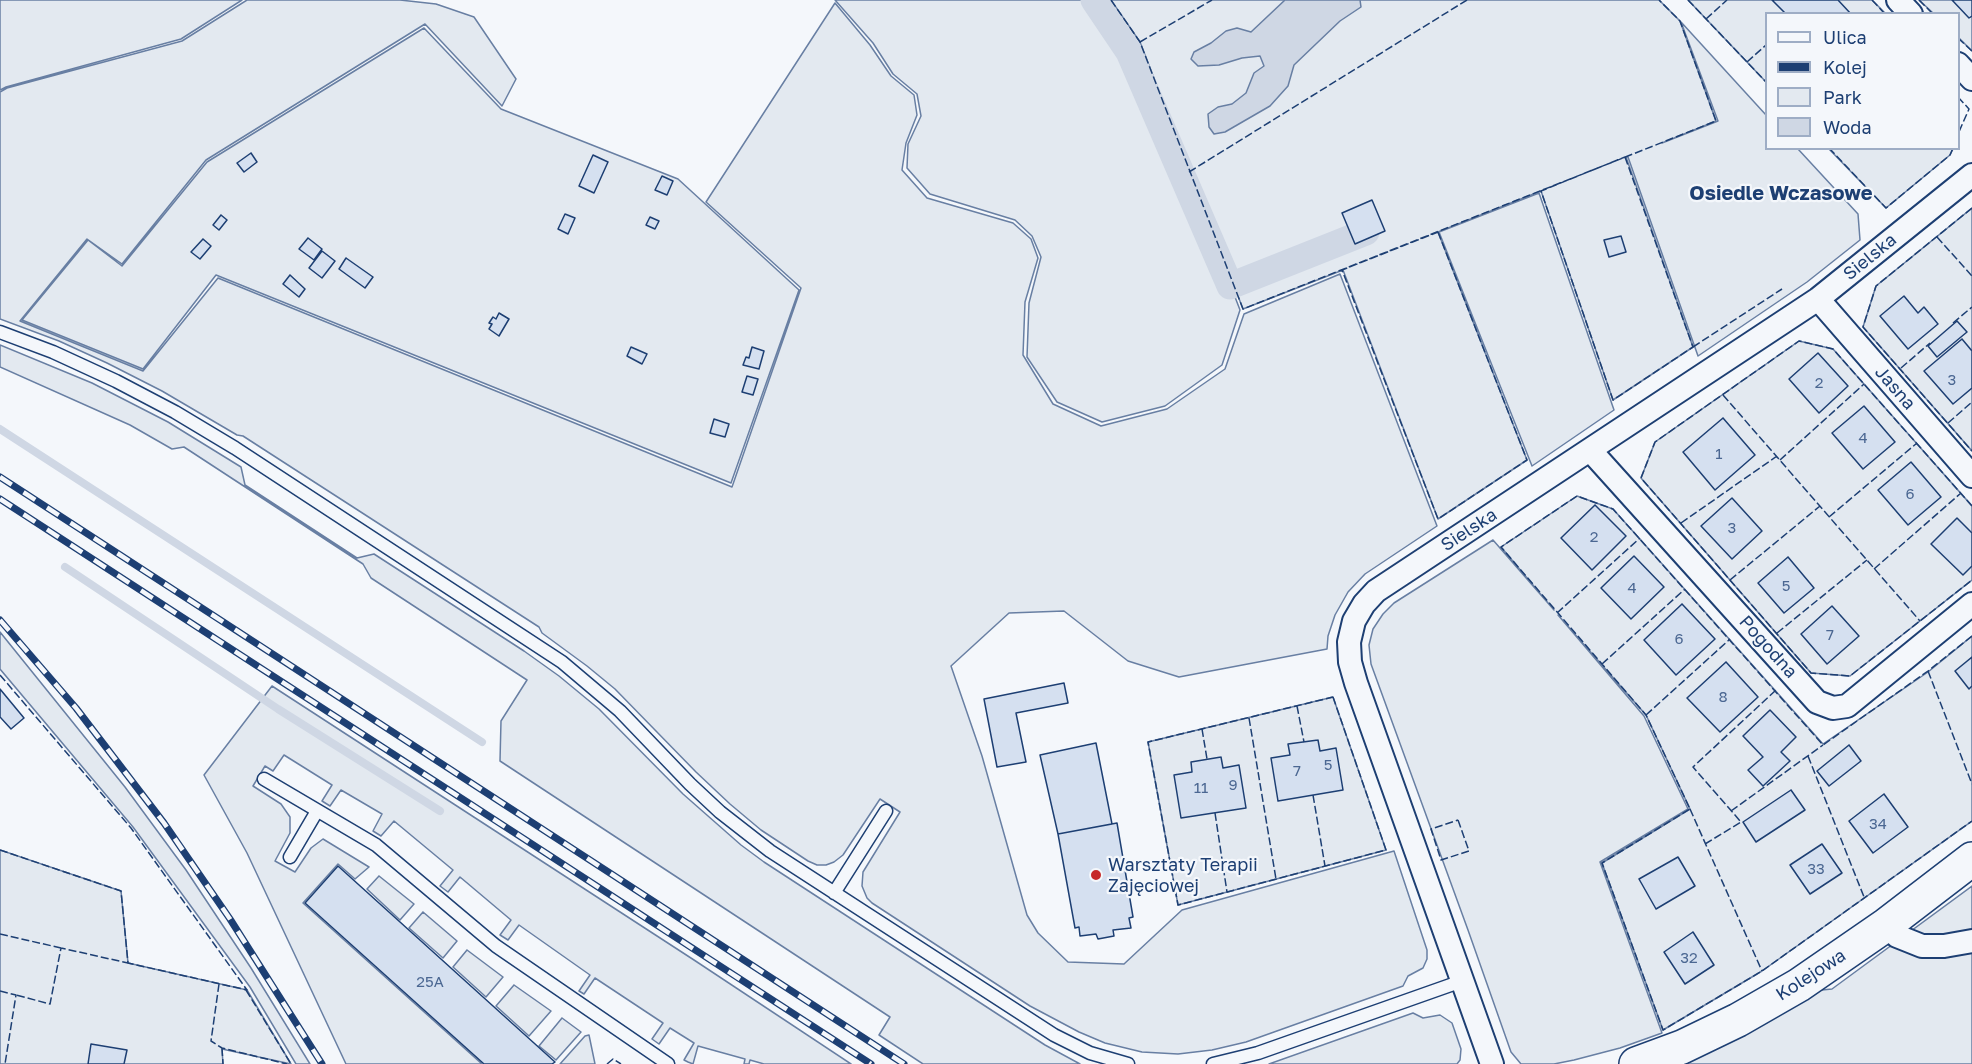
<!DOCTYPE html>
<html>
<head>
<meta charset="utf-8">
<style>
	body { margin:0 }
	#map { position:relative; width:1972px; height:1064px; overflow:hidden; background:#f4f7fb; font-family:"Golos Text",sans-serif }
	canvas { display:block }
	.legend { position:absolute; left:1765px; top:12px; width:195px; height:138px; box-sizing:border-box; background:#f4f7fb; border:2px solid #9eadc5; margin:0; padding:8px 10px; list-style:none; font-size:18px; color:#1d3f73 }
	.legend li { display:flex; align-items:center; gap:12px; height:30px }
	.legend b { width:30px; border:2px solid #9eadc5 }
</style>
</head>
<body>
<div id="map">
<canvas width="1972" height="1064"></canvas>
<ul class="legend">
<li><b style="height:8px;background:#f4f7fb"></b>Ulica</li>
<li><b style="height:8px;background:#1d3f73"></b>Kolej</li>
<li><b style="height:16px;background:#e3e9f0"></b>Park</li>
<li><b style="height:16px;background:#cfd7e4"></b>Woda</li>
</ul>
</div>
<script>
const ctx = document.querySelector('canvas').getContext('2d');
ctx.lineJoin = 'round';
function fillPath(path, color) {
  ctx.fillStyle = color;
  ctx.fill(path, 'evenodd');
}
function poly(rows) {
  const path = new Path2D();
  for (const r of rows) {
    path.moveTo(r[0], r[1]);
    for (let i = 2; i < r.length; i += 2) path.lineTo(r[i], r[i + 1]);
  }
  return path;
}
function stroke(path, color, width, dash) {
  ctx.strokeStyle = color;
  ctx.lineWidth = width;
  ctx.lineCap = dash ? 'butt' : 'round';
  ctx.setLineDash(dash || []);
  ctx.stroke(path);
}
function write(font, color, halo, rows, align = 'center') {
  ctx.font = font + ' "Golos Text",sans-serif';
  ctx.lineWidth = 4.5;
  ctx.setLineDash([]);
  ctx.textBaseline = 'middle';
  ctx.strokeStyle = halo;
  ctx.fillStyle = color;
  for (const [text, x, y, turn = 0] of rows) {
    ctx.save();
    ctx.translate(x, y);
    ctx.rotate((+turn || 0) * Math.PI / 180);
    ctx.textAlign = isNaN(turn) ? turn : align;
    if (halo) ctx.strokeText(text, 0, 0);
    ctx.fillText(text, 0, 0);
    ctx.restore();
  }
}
const green = poly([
	[0,0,242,0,181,39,6,87,0,90,0,0],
	[247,0,400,0,436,4,474,17,516,79,502,106,425,24,206,160,122,264,87,239,20,321,143,371,218,278,732,487,801,288,706,202,835,3,870,45,891,76,914,95,917,115,906,143,902,170,927,198,1013,223,1031,239,1038,258,1025,302,1023,355,1053,404,1101,426,1167,409,1225,369,1244,314,1340,274,1437,526,1365,574,1348,592,1335,615,1328,636,1327,649,1179,677,1128,661,1064,611,1009,613,951,666,982,756,1027,915,1038,933,1068,962,1124,964,1182,910,1394,851,1427,950,1427,959,1423,968,1408,976,1403,986,1246,1042,1212,1050,1178,1054,1142,1052,1105,1043,1079,1032,1030,1006,872,903,867,898,862,886,863,872,900,812,880,799,843,855,834,862,826,865,817,865,808,861,761,830,730,804,696,772,615,689,587,666,542,633,539,627,243,436,237,435,162,391,107,363,59,341,0,319,0,92,7,88,182,41,247,0],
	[835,0,1108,0,1138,44,1240,310,1222,365,1165,406,1102,422,1057,402,1027,357,1029,303,1041,257,1032,236,1015,220,930,194,907,168,908,144,921,116,917,94,893,74,873,43,835,0],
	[1111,0,1659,0,1680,21,1716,121,1662,143,1718,121,1681,22,1766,115,1766,148,1798,149,1858,214,1860,240,1807,282,1698,356,1628,157,1626,157,1693,347,1613,400,1541,191,1438,232,1527,460,1438,519,1343,270,1243,309,1140,42,1111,0],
	[1688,0,1872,0,1885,13,1766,14,1766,82,1688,0],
	[1919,0,1972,0,1972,51,1959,38,1958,14,1933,13,1919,0],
	[424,28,501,109,678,179,799,290,731,483,216,275,143,369,22,320,88,240,122,266,207,162,424,28],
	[1829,149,1953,149,1950,155,1886,208,1829,149],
	[1539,193,1614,410,1532,466,1439,232,1539,193],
	[1972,208,1972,451,1863,327,1876,286,1972,208],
	[1799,341,1833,349,1972,506,1972,580,1850,676,1811,673,1641,478,1655,442,1799,341],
	[0,345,92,383,168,422,241,467,245,485,357,558,374,554,524,651,559,676,599,709,683,794,741,845,764,862,1045,1045,1080,1064,923,1064,879,1035,890,1017,500,761,501,721,527,680,371,578,363,564,184,447,172,449,130,425,0,367,0,345],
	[1577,496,1613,509,1823,744,1928,672,1972,636,1972,821,1762,971,1663,1030,1602,863,1690,809,1646,715,1558,615,1644,716,1688,809,1600,862,1662,1033,1620,1048,1574,1060,1554,1064,1521,1064,1511,1052,1468,930,1371,664,1369,645,1373,629,1383,614,1394,603,1493,540,1554,610,1501,547,1577,496],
	[0,632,125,787,186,870,251,968,310,1064,296,1064,250,987,133,827,0,669,0,632],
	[272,686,694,960,851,1064,764,1064,750,1060,749,1064,744,1064,745,1059,698,1046,693,1064,688,1062,684,1060,694,1043,670,1028,659,1044,652,1039,663,1023,595,978,584,994,579,991,590,975,519,925,508,940,500,935,511,920,460,877,448,892,440,886,453,870,394,821,381,836,373,831,382,814,341,790,330,806,322,801,332,785,284,755,273,771,265,766,253,786,281,804,290,817,290,833,275,861,295,872,311,848,323,839,369,867,355,879,338,864,303,903,482,1064,346,1064,247,853,204,775,272,686],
	[1333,697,1386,850,1178,905,1148,742,1333,697],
	[0,850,121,891,128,963,247,990,291,1064,222,1049,223,1064,0,1064,0,850],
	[379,876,414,904,400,920,367,889,379,876],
	[1972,886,1972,1064,1677,1064,1812,991,1832,989,1972,886],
	[423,912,457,941,443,958,409,928,423,912],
	[467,950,503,977,486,997,453,967,467,950],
	[514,985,551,1011,529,1036,496,1006,514,985],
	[1413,1013,1423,1018,1440,1015,1452,1023,1461,1049,1460,1060,1457,1064,1269,1064,1413,1013],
	[562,1018,581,1032,556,1060,539,1046,562,1018],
	[589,1035,595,1064,560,1064,585,1036,589,1035]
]);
const water = poly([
	[1285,0,1360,0,1361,7,1340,21,1294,65,1288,86,1270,106,1225,132,1214,134,1209,127,1208,114,1218,107,1232,104,1246,93,1254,73,1264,66,1260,56,1242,58,1219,65,1198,66,1191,59,1194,52,1211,43,1226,31,1237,28,1251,32,1285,0]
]);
const stream = poly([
	[0,429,482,742],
	[65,567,278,709,440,811]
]);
const canal = poly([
	[1094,0,1129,52,1230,286,1366,232]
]);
const building = poly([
	[1772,0,1838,0,1851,14,1786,14,1772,0],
	[1952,0,1972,0,1972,16,1969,18,1952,0],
	[251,153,257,162,244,172,237,163,251,153],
	[593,155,608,162,594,193,579,186,593,155],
	[662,176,673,181,667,195,655,190,662,176],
	[1372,200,1385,231,1355,244,1342,213,1372,200],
	[565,214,575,218,568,234,558,229,565,214],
	[221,215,227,220,219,230,213,225,221,215],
	[650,217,659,221,655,229,646,225,650,217],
	[1621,236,1626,252,1609,257,1604,240,1621,236],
	[308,238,322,249,314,260,299,249,308,238],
	[203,239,211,246,200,259,191,252,203,239],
	[322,251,335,261,322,278,309,268,322,251],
	[346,258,373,277,365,288,339,269,346,258],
	[290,275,305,289,299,297,283,284,290,275],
	[1904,296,1918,313,1924,307,1938,324,1908,349,1880,316,1904,296],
	[499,313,509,319,499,336,489,329,492,324,489,323,493,317,496,319,499,313],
	[1957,321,1967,332,1937,357,1928,346,1957,321],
	[1962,339,1972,351,1972,388,1953,404,1924,371,1962,339],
	[631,347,647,354,642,364,627,356,631,347],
	[752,347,764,351,759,369,743,365,746,357,749,358,752,347],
	[1818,353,1848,386,1819,413,1789,379,1818,353],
	[747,376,758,379,753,395,742,392,747,376],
	[1864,406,1895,442,1863,469,1832,433,1864,406],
	[1723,418,1755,455,1715,490,1683,452,1723,418],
	[714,419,729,424,725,437,710,433,714,419],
	[1911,462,1941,497,1908,525,1878,490,1911,462],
	[1732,498,1762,531,1732,559,1701,526,1732,498],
	[1595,505,1626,536,1592,570,1561,538,1595,505],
	[1957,518,1972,533,1972,566,1963,575,1931,544,1957,518],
	[1634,556,1664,587,1631,619,1601,588,1634,556],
	[1788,557,1814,588,1784,613,1758,583,1788,557],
	[1682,604,1715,639,1676,675,1644,640,1682,604],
	[1832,606,1859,636,1827,664,1801,634,1832,606],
	[1972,657,1972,686,1969,689,1955,671,1972,657],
	[1726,662,1758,697,1720,732,1687,698,1726,662],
	[1064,683,1068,703,1016,713,1026,762,997,767,984,699,1064,683],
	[0,689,24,718,11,729,0,717,0,689],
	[1770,710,1796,737,1781,752,1790,761,1763,786,1748,770,1763,757,1743,736,1770,710],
	[1318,740,1320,751,1336,748,1343,790,1278,801,1271,758,1290,755,1288,744,1318,740],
	[1096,743,1112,824,1058,834,1040,755,1096,743],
	[1849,745,1861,761,1829,786,1817,771,1849,745],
	[1221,757,1223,768,1239,765,1246,808,1181,818,1174,775,1192,772,1191,762,1221,757],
	[1791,790,1805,810,1756,842,1743,822,1791,790],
	[1884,794,1908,827,1873,853,1849,821,1884,794],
	[1117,823,1133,917,1129,918,1131,928,1113,930,1114,936,1098,939,1096,934,1080,936,1079,927,1075,928,1058,834,1117,823],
	[1822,844,1842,873,1810,894,1790,865,1822,844],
	[1678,857,1695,886,1656,909,1639,879,1678,857],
	[338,866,555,1062,552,1064,484,1064,305,903,338,866],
	[1693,932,1714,965,1685,984,1664,952,1693,932],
	[91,1044,127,1050,124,1064,88,1064,91,1044]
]);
const lane = poly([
	[0,332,53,352,116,381,175,412,235,448,562,662,620,711,690,784,720,812,770,851,1054,1035,1090,1053,1128,1064],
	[264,779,376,845,496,946,668,1064],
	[290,857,317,811],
	[834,893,886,811],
	[1213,1064,1258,1053,1462,981]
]);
const street = poly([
	[1898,0,1911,14],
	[1958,64,1972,79],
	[1818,299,1972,476],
	[1590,450,1817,702,1833,708,1847,706,1972,604],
	[1886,925,1897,936,1922,946,1944,946,1972,941],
	[1492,1064,1356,683,1350,662,1349,642,1354,621,1364,604,1376,591,1818,299,1972,175]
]);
const secondary = poly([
	[1636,1064,1682,1047,1738,1020,1799,985,1886,925,1972,859]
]);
const rail = poly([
	[0,477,904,1064],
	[0,499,871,1064],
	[0,620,76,708,164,823,230,919,322,1064]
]);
const fence = poly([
	[1111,0,1140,42,1243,309,1716,121,1680,21,1659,0],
	[1688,0,1766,82],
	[1872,0,1885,14],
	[1919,0,1933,14],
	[1706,19,1727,0],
	[1958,38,1972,51],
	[1140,42,1212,0],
	[1747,62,1766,45],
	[1958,97,1969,109,1958,134],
	[1829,148,1886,208,1950,155,1953,148],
	[1625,157,1693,347,1613,400,1541,191,1625,157],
	[1189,172,1467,0],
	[1972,208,1876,286,1863,327,1972,451],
	[1438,232,1527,460,1438,519,1342,270,1438,232],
	[1937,237,1972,276],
	[1953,323,1972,307],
	[1693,347,1782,289],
	[1901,368,1930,343],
	[1723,395,1920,621],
	[1948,423,1972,402],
	[1780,460,1864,384],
	[1972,506,1833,349,1799,341,1655,442,1641,478,1811,673,1850,676,1972,580],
	[1829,517,1917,443],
	[1681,523,1777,456],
	[1874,569,1961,493],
	[1730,580,1820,506],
	[1557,613,1640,538],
	[1777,633,1867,560],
	[1972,636,1928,671,1823,745,1613,509,1577,496,1501,547,1646,715,1690,809,1602,863,1663,1030,1762,971,1972,821],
	[1602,664,1685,589],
	[1928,671,1972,784],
	[0,675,131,828,247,990,128,963],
	[1333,697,1386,850,1178,905,1148,742,1333,697],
	[1297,706,1304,742],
	[1646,715,1730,639],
	[1249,718,1276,879],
	[1202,729,1207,759],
	[1808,756,1864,897],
	[1313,795,1325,866],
	[1690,809,1762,971],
	[1731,811,1823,745],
	[1215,813,1227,892],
	[1458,820,1469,851,1441,860,1431,829,1458,820],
	[1705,844,1741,822,1693,767,1776,690],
	[0,850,121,891,128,963,61,948,50,1004,16,995],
	[0,934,61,948],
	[219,984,211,1041,222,1048,287,1064],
	[246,990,291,1064],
	[0,991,16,995,5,1064],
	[222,1048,223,1064],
	[607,1064,613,1059,621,1064]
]);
const markers = [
	[1096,875,6,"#c62828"]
];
const numberNames = [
	["3",1952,380],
	["2",1819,383],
	["4",1863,438],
	["1",1719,454],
	["6",1910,494],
	["3",1732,528],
	["2",1594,537],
	["5",1786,586],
	["4",1632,588],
	["7",1830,635],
	["6",1679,639],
	["8",1723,697],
	["5",1328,765],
	["7",1297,771],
	["9",1233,785],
	["11",1201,788],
	["34",1878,824],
	["33",1816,869],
	["32",1689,958],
	["25A",430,982]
];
const streetNames = [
	["Sielska",1870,257,-39],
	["Jasna",1895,388,49],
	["Sielska",1469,530,-33],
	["Pogodna",1768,647,48],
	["Kolejowa",1811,975,-33]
];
const poiNames = [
	["Warsztaty Terapii",1108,865],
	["Zajęciowej",1108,886]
];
const neighbourhoodNames = [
	["Osiedle Wczasowe",1781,194]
];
fillPath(green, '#e3e9f0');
stroke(green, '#687fa3', 1.5);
fillPath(water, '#cfd7e4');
stroke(water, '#687fa3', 1.5);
stroke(stream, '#cfd7e4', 8);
stroke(canal, '#cfd7e4', 27);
fillPath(building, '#d5e0f0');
stroke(building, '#1d3f73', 1.5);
stroke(lane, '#1d3f73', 15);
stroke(street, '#1d3f73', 26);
stroke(secondary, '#1d3f73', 36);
stroke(lane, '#f4f7fb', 12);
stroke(street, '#f4f7fb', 22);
stroke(secondary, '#f4f7fb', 33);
stroke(rail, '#1d3f73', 7);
stroke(rail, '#f4f7fb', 4.5, [14]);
stroke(fence, '#1d3f73', 1.5, [8, 3]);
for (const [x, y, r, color] of markers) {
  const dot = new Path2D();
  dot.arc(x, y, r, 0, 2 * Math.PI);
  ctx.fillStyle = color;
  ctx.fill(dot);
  stroke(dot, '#f4f7fb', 2);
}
write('15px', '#4b6792', null, numberNames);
write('18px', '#1d3f73', '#f4f7fb', streetNames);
write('18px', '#1d3f73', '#f4f7fb', poiNames, 'left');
write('bold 20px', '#1d3f73', '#f4f7fb', neighbourhoodNames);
</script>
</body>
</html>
